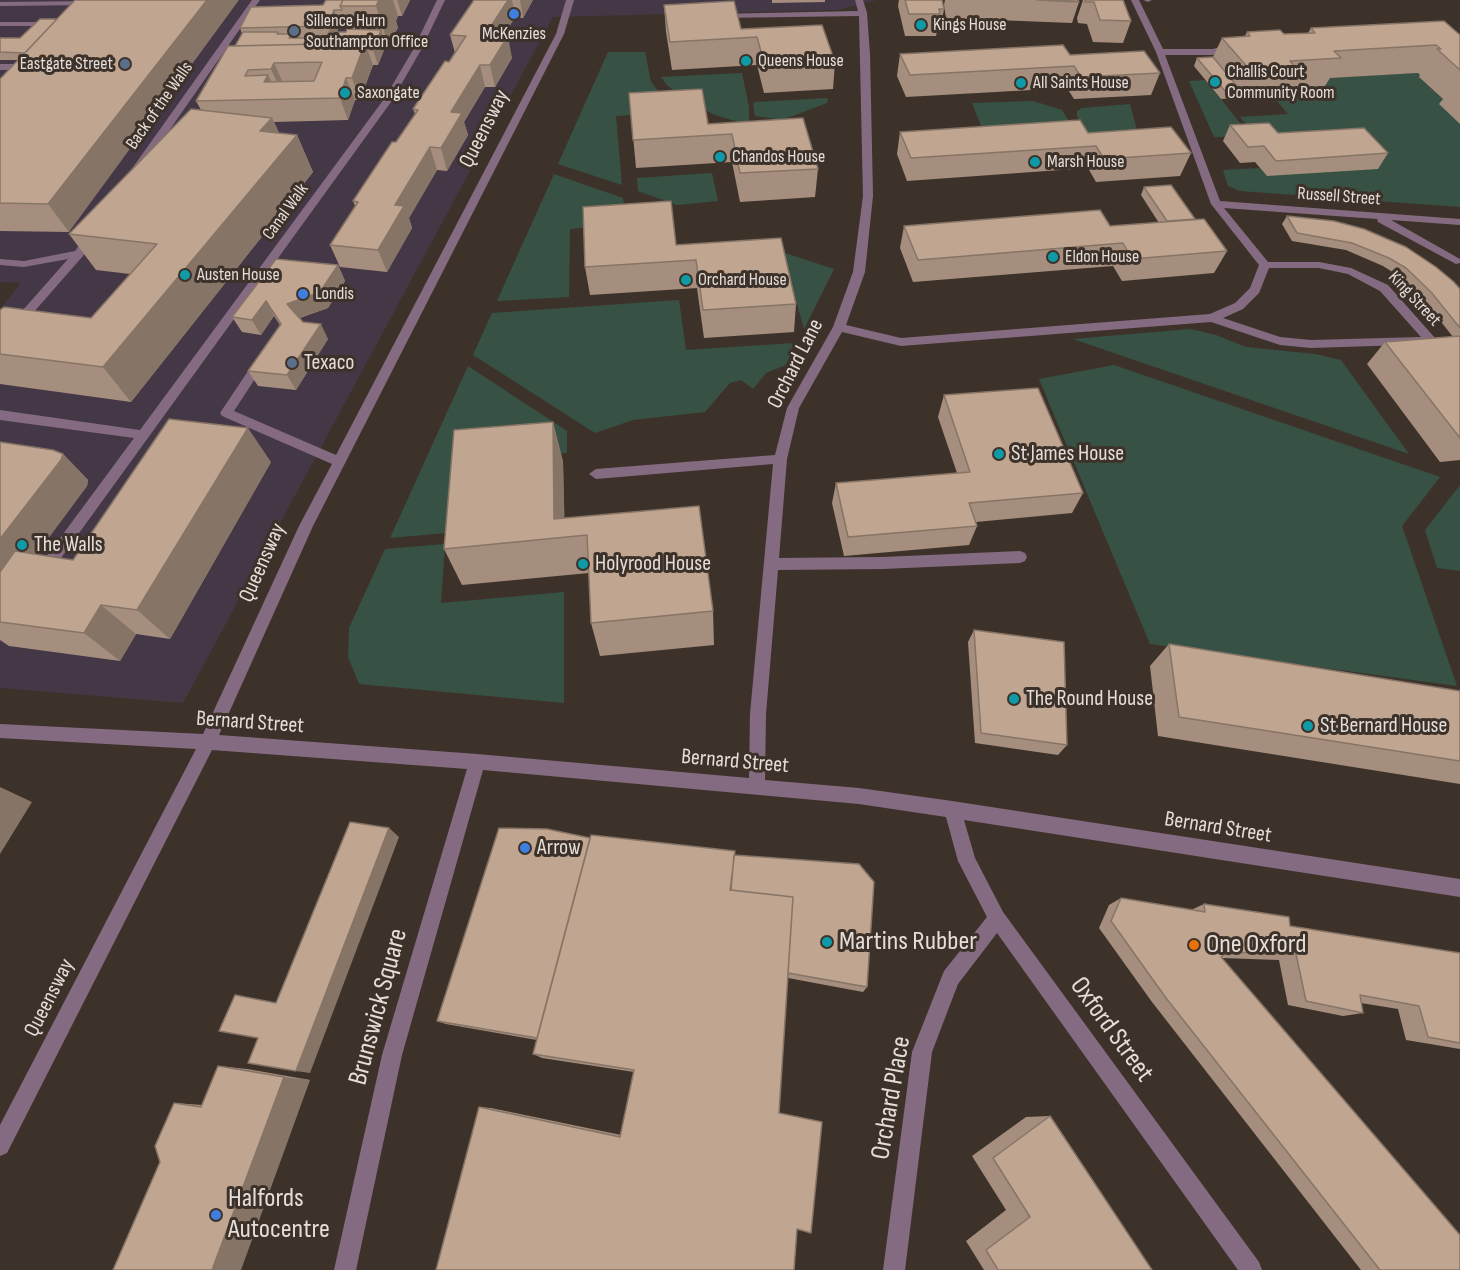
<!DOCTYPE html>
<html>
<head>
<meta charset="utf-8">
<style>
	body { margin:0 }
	canvas { display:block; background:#3d322a }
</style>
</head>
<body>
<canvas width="1460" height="1270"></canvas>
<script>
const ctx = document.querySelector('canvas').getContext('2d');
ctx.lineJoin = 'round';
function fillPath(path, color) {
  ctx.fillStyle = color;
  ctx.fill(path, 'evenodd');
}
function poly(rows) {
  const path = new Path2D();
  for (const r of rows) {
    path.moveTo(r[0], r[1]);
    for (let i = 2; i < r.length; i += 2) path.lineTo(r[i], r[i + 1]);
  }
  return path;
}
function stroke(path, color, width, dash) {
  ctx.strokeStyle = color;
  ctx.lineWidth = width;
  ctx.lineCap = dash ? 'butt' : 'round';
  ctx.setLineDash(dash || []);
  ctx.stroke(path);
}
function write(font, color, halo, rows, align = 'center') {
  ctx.font = font + ' "Sofia Sans Condensed",sans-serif';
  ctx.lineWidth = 6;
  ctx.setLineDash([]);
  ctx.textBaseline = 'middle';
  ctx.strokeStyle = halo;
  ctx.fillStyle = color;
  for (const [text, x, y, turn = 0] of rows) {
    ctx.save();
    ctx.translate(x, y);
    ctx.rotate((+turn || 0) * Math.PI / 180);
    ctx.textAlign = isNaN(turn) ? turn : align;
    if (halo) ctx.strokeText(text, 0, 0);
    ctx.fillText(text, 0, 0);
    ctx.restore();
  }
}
const commercial = poly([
	[0,0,877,0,838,10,553,17,183,703,0,688,0,309,21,283,0,282]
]);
const green = poly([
	[608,52,645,52,651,82,660,93,689,111,616,116,622,185,558,164],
	[742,73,749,107,749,125,715,115,684,99,667,85,661,77],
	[1418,73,1423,77,1420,78,1447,103,1460,124,1460,207,1240,191,1228,186,1223,170,1260,168,1267,176,1258,138,1240,117,1288,114,1273,96,1281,95,1276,89,1318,78],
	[1205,80,1221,99,1250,136,1214,137,1189,81],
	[828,98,827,103,782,120,755,116,753,104,755,102],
	[1033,101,1062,110,1078,135,987,141,972,103],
	[1130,104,1141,145,1088,135,1077,116,1077,111,1082,108],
	[712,173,718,201,677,205,638,191,637,178],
	[554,174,623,198,627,224,570,229,569,297,497,301],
	[782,252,834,269,804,329],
	[679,300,686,350,795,343,786,365,766,373,753,389,741,380,730,383,705,412,633,420,595,433,473,355,492,313],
	[1190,329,1216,335,1246,347,1315,354,1341,360,1409,454,1073,339],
	[1114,365,1440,477,1402,526,1457,686,1150,644,1039,379],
	[468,366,567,431,567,453,454,463,446,533,390,538],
	[1460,485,1460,571,1437,568,1425,530],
	[445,544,441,603,564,592,564,703,359,684,348,657,349,628,385,549]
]);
const minor = poly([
	[252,0,260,0,139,174,131,174,131,170,252,0],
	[437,0,445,0,421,50,391,102,48,576,38,576,36,572,38,568,134,438,0,420,0,410,140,430,384,99,413,50,437,0],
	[566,0,574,0,564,34,313,526,219,735,477,754,749,778,750,714,773,464,596,479,589,474,596,469,775,455,787,408,833,327,853,272,863,196,859,16,719,18,715,16,716,14,858,11,855,0,863,0,867,13,870,54,873,196,865,272,846,325,901,338,1210,314,1235,303,1250,288,1259,265,1211,204,1156,52,1131,0,1139,0,1163,49,1213,49,1235,43,1239,46,1213,55,1165,55,1220,201,1460,219,1460,225,1391,220,1460,259,1460,263,1456,264,1378,222,1377,219,1224,208,1268,262,1319,262,1351,268,1388,285,1435,338,1435,344,1311,348,1280,345,1211,322,901,346,842,332,799,408,787,459,779,558,883,557,1020,551,1025,553,1027,557,1025,561,1020,563,883,569,778,570,766,714,765,780,859,788,952,801,1460,879,1460,897,964,820,975,858,1003,912,1259,1262,1262,1270,1238,1270,997,933,958,984,932,1052,905,1270,883,1270,912,1052,944,971,987,917,958,861,946,817,859,804,483,770,402,1055,356,1270,334,1270,382,1055,467,769,212,750,7,1153,0,1156,0,1125,196,749,0,738,0,724,203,734,299,526,332,464,222,416,220,413,258,356,266,356,268,359,234,411,336,455,556,34,566,0],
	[1269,268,1319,268,1348,274,1380,291,1421,337,1311,340,1280,337,1223,318,1243,309,1259,293,1269,268],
	[1143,0,1152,0,1148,2,1143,0],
	[95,1,95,5,92,5,0,6,0,2,95,1],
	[0,22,54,22,58,24,54,26,0,26,0,22],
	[0,64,32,64,36,67,32,70,0,70,0,64],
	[93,231,98,234,83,256,4,346,0,347,0,336,68,259,24,267,0,265,0,259,24,261,75,251,89,232,93,231]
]);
const wall = poly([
	[326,0,410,0,402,16,398,16,396,21,398,28,394,34,390,35,387,41,384,41,386,45,378,65,373,65,360,100,355,100,348,120,274,122,279,133,297,135,313,172,131,402,0,384,0,310,91,318,130,274,96,270,69,234,201,110,196,101,235,46,242,34,240,28,323,5],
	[340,25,347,25,348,29,346,32,337,32],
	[474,0,533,0,523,18,515,17,504,36,512,58,495,87,485,87,464,122,468,135,447,171,437,170,409,218,412,228,387,272,340,267,330,245,355,206,353,201,396,142,415,114,413,109,455,53,450,35],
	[772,0,825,0,825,2,772,3],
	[899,0,942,0,944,9,940,31,937,31,936,36,905,36,898,6],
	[945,0,1078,0,1079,2,1072,23,946,18,944,5],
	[1083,0,1123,0,1131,21,1123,43,1093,42,1087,24,1078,23,1077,18],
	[664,5,741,29,835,62,833,89,764,93,757,65,672,70,666,32],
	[57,19,69,232,0,231,0,79,18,60,0,60,0,38,20,38],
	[1311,28,1460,35,1460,124,1439,104,1443,99,1419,77,1420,75,1418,73,1330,78,1325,86,1285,88,1281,95,1221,99,1194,66,1197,58,1213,57,1222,38,1245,36,1247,32,1284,34,1308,33],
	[900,54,1070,55,1160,73,1151,95,1074,99,1067,88,906,97,897,76],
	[629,93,818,169,815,197,740,202,732,162,636,168],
	[1230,125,1278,133,1388,153,1378,169,1267,176,1255,162,1240,163,1223,141],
	[900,132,1088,133,1191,153,1180,176,1096,182,1088,168,907,181,897,154],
	[1144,187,1195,219,1195,220,1227,251,1214,273,1122,281,1113,266,913,282,900,248,904,226,1110,226,1159,223,1141,195],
	[1287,216,1334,221,1460,289,1460,460,1440,462,1367,364,1385,342,1453,337,1424,300,1399,276,1383,266,1346,250,1292,241,1282,224],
	[676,245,796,304,794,332,704,338,697,288,590,295,585,267],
	[338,265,345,281,328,308,300,318,303,322,328,339,296,390,258,386,248,371,280,325,274,316,261,335,242,332,232,317],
	[944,395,1083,493,1072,513,976,522,977,526,969,545,844,556,832,503,836,483,957,473,938,417],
	[553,422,563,462,564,518,713,611,714,645,600,656,591,623,589,573,462,585,444,549],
	[0,442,63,454,88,480,87,486,36,554,73,560,271,462,170,639,136,634,120,661,9,646,0,640],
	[974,630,1067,745,1058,755,975,743,968,642],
	[1169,644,1460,691,1460,784,1158,736,1150,666],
	[590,838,734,855,867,987,863,992,788,978,779,1113,811,1233,479,1107,491,1108,621,1135,634,1072,542,1058,533,1054,537,1040,446,1024,437,1021],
	[1121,898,1191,910,1204,904,1290,926,1460,953,1460,1049,1406,1040,1398,1009,1361,1003,1363,1013,1343,1016,1288,1005,1279,960,1222,958,1460,1270,1361,1270,1152,1002,1099,928,1109,905],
	[218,1066,247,1069,310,1080,160,1162,174,1103,202,1105],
	[1050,1116,1152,1270,984,1270,966,1241,1006,1210,972,1156,1026,1117]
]);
const shadedWall = poly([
	[207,0,239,0,69,232,48,204],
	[379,0,393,0,398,16,396,21,398,28,394,34,390,35,387,41,376,6],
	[397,0,410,0,402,16],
	[508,0,512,0,515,17,491,56,486,34],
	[520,0,533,0,523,18],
	[334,10,340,25,333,41,328,26],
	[381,30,386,45,378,65,373,50],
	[508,36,512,58,495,87,490,65],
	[365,43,373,65,360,100,352,78],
	[274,63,284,85,281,91,271,69],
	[480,65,485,87,464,122,468,135,447,171,441,148,451,112],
	[268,75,278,97,264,82],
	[346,78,355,100,348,120,340,98],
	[272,118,286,148,297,135,313,172,131,402,103,367,260,131],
	[430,147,437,170,409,218,412,228,387,272,378,250,395,205],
	[338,265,345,281,328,308,295,319,287,304],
	[266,301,274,316,261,335,252,320],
	[321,324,328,339,296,390,287,375],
	[553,422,563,462,565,538,554,519],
	[248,428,271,462,170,639,137,610],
	[63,454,88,480,87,486,0,604,0,539],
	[101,605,136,634,120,661,84,633],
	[0,787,32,802,0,854],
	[389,828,399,837,310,1073,296,1071],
	[284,1077,310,1080,241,1270,212,1270]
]);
const building = poly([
	[75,0,207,0,48,204,0,203,0,79,75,0],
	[326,0,343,0,340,6,342,10,334,10,328,26,240,28,251,7,323,5,326,0],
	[343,0,379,0,376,6,340,6,343,0],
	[474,0,508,0,486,34,508,36,490,65,480,65,451,112,462,113,441,148,430,147,395,205,404,206,378,250,330,245,358,202,353,201,392,142,396,142,418,110,413,109,445,61,449,62,466,36,450,35,474,0],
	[905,0,942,0,944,9,939,9,940,14,909,14,905,0],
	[1037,0,1078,0,1079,2,1037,0],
	[1085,0,1123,0,1131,21,1100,20,1094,2,1085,2,1085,0],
	[734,1,741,29,822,25,835,62,765,66,757,37,670,42,664,5,734,1],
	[40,19,57,19,25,53,0,52,0,38,20,38,40,19],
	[1444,21,1460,35,1460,70,1437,49,1441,49,1436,45,1334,51,1341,58,1290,61,1296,68,1250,70,1222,38,1250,36,1247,32,1280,30,1284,34,1315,33,1311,28,1444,21],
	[347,29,381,30,373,50,368,50,365,43,235,46,243,32,278,32,277,34,291,34,289,38,326,38,329,32,346,32,347,29],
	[365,43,352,78,346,78,340,98,196,101,228,46,365,43],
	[322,62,314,81,264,82,268,75,245,76,248,70,271,69,274,63,322,62],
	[1063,45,1070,55,1144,51,1160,73,1081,77,1074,66,910,75,900,54,1063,45],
	[1213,57,1240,90,1225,91,1197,58,1213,57],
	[702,89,708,124,803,118,818,169,740,173,732,134,633,140,629,93,702,89],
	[191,109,272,118,260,131,297,135,103,367,0,354,0,310,4,307,91,318,157,244,69,234,191,109],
	[1080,120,1088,133,1171,127,1191,153,1104,159,1096,146,911,158,900,132,1080,120],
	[1269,123,1278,133,1364,128,1388,153,1276,161,1264,146,1248,147,1230,125,1269,123],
	[1171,185,1195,219,1167,221,1144,187,1171,185],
	[671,201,676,245,781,238,796,304,703,310,696,260,585,267,583,207,671,201],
	[1100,210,1110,226,1204,219,1227,251,1132,259,1123,243,918,260,904,226,1100,210],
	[1287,216,1334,221,1364,229,1406,247,1436,267,1454,282,1460,289,1460,328,1431,292,1406,268,1389,258,1352,243,1297,233,1287,216],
	[276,259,338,265,320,292,287,304,303,322,321,324,287,375,248,371,281,324,266,301,252,320,232,317,276,259],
	[1460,336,1460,438,1385,342,1460,336],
	[1038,388,1083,493,969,503,977,526,848,537,836,483,970,472,944,395,1038,388],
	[169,419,248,428,137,610,101,605,84,633,0,622,0,572,15,551,73,560,169,419],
	[553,422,554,519,699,506,713,611,591,623,587,535,444,549,454,430,553,422],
	[0,442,53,450,63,454,61,460,0,539,0,442],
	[974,630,1064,642,1067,745,981,733,974,630],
	[1169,644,1460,691,1460,761,1179,717,1169,644],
	[350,822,389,828,296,1071,248,1063,258,1038,219,1031,235,995,276,1003,350,822],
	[499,828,547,829,590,838,537,1038,437,1021,499,828],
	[591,835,735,851,730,890,793,897,779,1113,822,1122,811,1233,797,1229,794,1270,436,1270,479,1107,620,1137,634,1070,533,1054,591,835],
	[734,855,859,864,874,882,867,987,788,973,793,897,731,890,734,855],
	[1121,898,1205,912,1204,904,1289,917,1290,926,1460,953,1460,1043,1428,1037,1419,1006,1360,995,1363,1013,1306,1001,1296,954,1227,952,1221,957,1460,1235,1460,1270,1380,1270,1166,998,1111,921,1121,898],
	[218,1066,284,1077,212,1270,113,1270,160,1162,155,1146,174,1103,201,1107,218,1066],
	[1050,1116,1152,1270,998,1270,986,1250,1030,1217,993,1158,1050,1116]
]);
const markers = [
	[514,14,6,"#3f7fe0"],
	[921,25,6,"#0f9aa8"],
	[294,31,6,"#5c6f8a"],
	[746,61,6,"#0f9aa8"],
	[125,64,6,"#5c6f8a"],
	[1215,82,6,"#0f9aa8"],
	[1021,83,6,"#0f9aa8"],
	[345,93,6,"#0f9aa8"],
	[720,157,6,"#0f9aa8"],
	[1035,162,6,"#0f9aa8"],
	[1053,257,6,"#0f9aa8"],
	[185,275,6,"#0f9aa8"],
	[686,280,6,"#0f9aa8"],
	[303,294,6,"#3f7fe0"],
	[292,363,6,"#5c6f8a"],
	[999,454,6,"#0f9aa8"],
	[22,545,6,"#0f9aa8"],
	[583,564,6,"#0f9aa8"],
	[1014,699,6,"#0f9aa8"],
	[1308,726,6,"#0f9aa8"],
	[525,848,6,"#3f7fe0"],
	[827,942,6,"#0f9aa8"],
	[1194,945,6,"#e8710a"],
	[216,1215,6,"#3f7fe0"]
];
const farPoinames = [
	["Sillence Hurn",306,21],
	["Southampton Office",306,42],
	["Kings House",933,25],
	["McKenzies",514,34,"center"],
	["Queens House",758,61],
	["Eastgate Street",113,64,"right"],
	["Challis Court",1227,72],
	["Community Room",1227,93],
	["All Saints House",1033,83],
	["Saxongate",357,93],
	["Chandos House",732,157],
	["Marsh House",1047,162],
	["Eldon House",1065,257],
	["Austen House",197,275],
	["Orchard House",698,280],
	["Londis",315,294]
];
const farStreetnames = [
	["Back of the Walls",160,106,-55],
	["Russell Street",1339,197,4],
	["Canal Walk",286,212,-54],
	["King Street",1414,299,47]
];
const streetNames = [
	["Queensway",485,129,-63],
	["Orchard Lane",796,364,-63],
	["Queensway",263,563,-66],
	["Bernard Street",250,723,4],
	["Bernard Street",735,762,5],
	["Bernard Street",1218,828,9],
	["Queensway",50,998,-63]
];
const poiNames = [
	["Texaco",304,363],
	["St James House",1011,454],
	["The Walls",34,545],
	["Holyrood House",595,564],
	["The Round House",1026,699],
	["St Bernard House",1320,726],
	["Arrow",537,848]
];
const nearPoinames = [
	["Martins Rubber",839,942],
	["One Oxford",1206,945],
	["Halfords",228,1199],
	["Autocentre",228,1230]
];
const nearStreetnames = [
	["Brunswick Square",379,1007,-75],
	["Oxford Street",1111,1030,54],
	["Orchard Place",892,1098,-80]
];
fillPath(commercial, '#443746');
fillPath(green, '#375144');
fillPath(minor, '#856b81');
fillPath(wall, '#a58e7d');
fillPath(shadedWall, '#867466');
fillPath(building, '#c0a591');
stroke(building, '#867466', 1.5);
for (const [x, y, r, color] of markers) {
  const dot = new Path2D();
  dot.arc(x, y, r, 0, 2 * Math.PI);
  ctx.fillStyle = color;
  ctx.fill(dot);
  stroke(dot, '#3d322a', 2);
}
write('18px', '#e5ddd8', '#3d322a', farPoinames, 'left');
write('18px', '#e5ddd8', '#3d322a', farStreetnames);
write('22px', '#e5ddd8', '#3d322a', streetNames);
write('22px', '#e5ddd8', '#3d322a', poiNames, 'left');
write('27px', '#e5ddd8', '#3d322a', nearPoinames, 'left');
write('27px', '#e5ddd8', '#3d322a', nearStreetnames);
</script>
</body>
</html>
